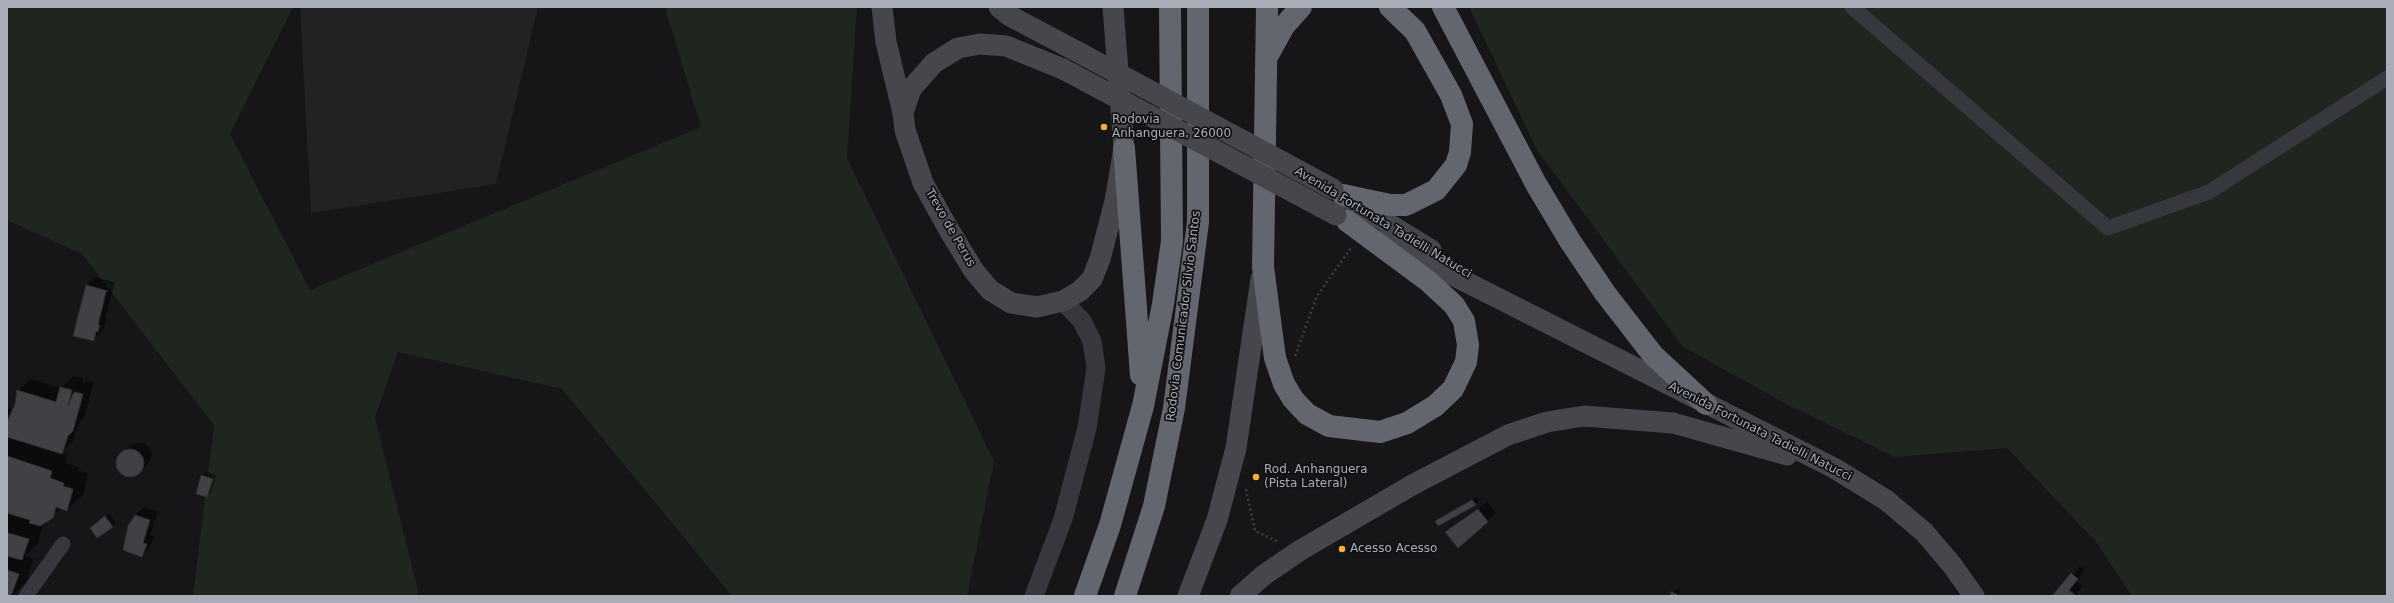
<!DOCTYPE html>
<html>
<head>
<meta charset="utf-8">
<style>
	body { margin:0 }
	#map { position:relative; width:2394px; height:603px; overflow:hidden; background:#161618; font-family:"DejaVu Sans",sans-serif }
	canvas { display:block }
	.frame { position:absolute; inset:0; border:8px solid #a8adb8; pointer-events:none }
</style>
</head>
<body>
<div id="map">
<canvas width="2394" height="603"></canvas>
<div class="frame"></div>
</div>
<script>
const ctx = document.querySelector('canvas').getContext('2d');
ctx.lineJoin = 'round';
function fillPath(path, color) {
  ctx.fillStyle = color;
  ctx.fill(path, 'evenodd');
}
function poly(rows) {
  const path = new Path2D();
  for (const r of rows) {
    if (r.length === 3) {
      path.moveTo(r[0] + r[2], r[1]);
      path.arc(r[0], r[1], r[2], 0, 2 * Math.PI);
      continue;
    }
    path.moveTo(r[0], r[1]);
    for (let i = 2; i < r.length; i += 2) path.lineTo(r[i], r[i + 1]);
  }
  return path;
}
function stroke(path, color, width, dash) {
  ctx.strokeStyle = color;
  ctx.lineWidth = width;
  ctx.lineCap = dash ? 'butt' : 'round';
  ctx.setLineDash(dash || []);
  ctx.stroke(path);
}
function write(font, color, halo, rows, align = 'center') {
  ctx.font = font + ' "DejaVu Sans",sans-serif';
  ctx.lineWidth = 3.5;
  ctx.setLineDash([]);
  ctx.textBaseline = 'middle';
  ctx.strokeStyle = halo;
  ctx.fillStyle = color;
  for (const [text, x, y, turn = 0] of rows) {
    ctx.save();
    ctx.translate(x, y);
    ctx.rotate((+turn || 0) * Math.PI / 180);
    ctx.textAlign = isNaN(turn) ? turn : align;
    if (halo) ctx.strokeText(text, 0, 0);
    ctx.fillText(text, 0, 0);
    ctx.restore();
  }
}
const built = poly([
	[300,7,538,7,496,184,311,213]
]);
const green = poly([
	[7,7,293,7,230,134,310,290,701,127,665,7,857,7,847,158,994,461,967,596,732,596,562,389,398,352,375,417,418,591,417,596,193,596,214,425,82,254,7,220],
	[1469,7,2387,7,2387,596,2132,596,2097,543,2007,448,1895,457,1790,406,1683,347,1537,150]
]);
const shadow = poly([
	[94,277,115,282,105,317,107,317,106,322,102,332,93,340,86,286],
	[73,376,83,378,83,384,87,380,94,382,84,418,79,423,73,441,61,453,67,455,65,463,79,467,78,470,88,474,83,495,67,510,61,508,44,522,38,543,25,556,34,559,26,582,12,596,7,596,7,441,11,437,7,436,7,408,13,409,18,391,30,379,61,388],
	[143,442,150,448,152,456,148,464,139,473,131,476,120,472,118,460,122,453,130,445],
	[206,472,216,475,211,492,207,496,202,476],
	[1477,497,1479,500,1475,504,1436,522],
	[1487,502,1496,513,1458,547,1446,532],
	[144,507,158,512,150,536,154,536,150,548,142,556,135,515],
	[109,513,116,523,112,527,95,525],
	[2080,566,2085,570,2076,582,2082,586,2078,592,2074,596,2055,596],
	[1676,589,1680,590,1679,593,1676,596,1671,596]
]);
const building = poly([
	[86,285,108,291,106,292,98,325,100,325,98,332,96,331,94,341,73,336,86,285],
	[60,387,72,390,68,406,74,392,83,394,73,431,68,436,62,454,7,437,7,422,15,404,17,390,56,402,60,387],
	[130,463,14],
	[7,456,52,471,50,478,64,483,63,486,73,489,67,511,56,507,53,518,40,526,29,523,30,520,7,513,7,456],
	[201,475,213,479,207,497,196,494,201,475],
	[1472,500,1476,505,1438,526,1435,521,1472,500],
	[1478,509,1488,522,1458,548,1445,532,1478,509],
	[135,515,150,520,143,543,147,544,142,557,123,550,128,526,135,515],
	[105,516,113,527,97,538,90,528,105,516],
	[7,530,8,533,29,539,22,560,7,556,7,530],
	[7,570,19,574,11,596,7,596,7,570],
	[2071,573,2078,579,2069,590,2075,595,2074,596,2052,596,2071,573],
	[1671,592,1677,594,1676,596,1670,596,1671,592]
]);
const path = poly([
	[1295,356,1317,296,1351,248],
	[1246,489,1255,531,1279,542]
]);
const minor = poly([
	[1852,7,2108,228,2209,192,2387,78],
	[26,596,63,544]
]);
const tertiary = poly([
	[1034,596,1063,519,1087,428,1096,368,1092,341,1082,321,1063,301]
]);
const secondary = poly([
	[882,7,886,42,903,113],
	[999,7,1010,16,1078,52],
	[1063,69,1006,46,980,44,958,48,934,63,911,89,903,113,905,130,923,183,949,230,974,271,990,290,1011,303,1037,307,1063,301,1080,291,1092,279,1100,259,1115,201,1124,148,1113,7],
	[1345,197,1431,250],
	[1383,240,1834,468,1886,500,1924,532,1952,565,1974,596],
	[1188,596,1217,520,1236,448,1261,279],
	[1240,596,1264,575,1299,551,1414,484,1508,435,1547,422,1584,416,1673,423,1787,455]
]);
const motorway = poly([
	[1267,7,1263,267,1275,358,1284,384,1293,399,1307,414,1329,426,1380,432,1407,423,1435,406,1453,389,1466,362,1468,345,1464,321,1454,305,1428,281,1347,221],
	[1443,7,1536,184,1570,241,1605,293,1653,355,1706,404],
	[1268,55,1284,26,1301,7],
	[1124,148,1141,375],
	[1343,195,1390,205,1406,205,1436,190,1456,165,1460,152,1462,124,1451,95,1415,31,1390,7],
	[1085,596,1110,525,1143,406,1163,304,1172,241,1170,7],
	[1125,596,1154,506,1174,408,1198,222,1198,7]
]);
const secondaryBridge = poly([
	[1078,52,1333,189],
	[1063,69,1336,215]
]);
const markers = [
	[1104,127,4,"#f2b134"],
	[1256,477,4,"#f2b134"],
	[1342,549,4,"#f2b134"]
];
const poiNames = [
	["Rodovia",1112,120],
	["Anhanguera, 26000",1112,134],
	["Rod. Anhanguera",1264,470],
	["(Pista Lateral)",1264,484],
	["Acesso Acesso",1350,549]
];
const streetNames = [
	["Avenida Fortunata Tadielli Natucci",1383,223,31],
	["Trevo de Perus",950,228,60],
	["Rodovia Comunicador Silvio Santos",1184,316,-83],
	["Avenida Fortunata Tadielli Natucci",1760,432,27]
];
fillPath(built, '#222225');
fillPath(green, '#1e261f');
fillPath(shadow, '#0007');
fillPath(building, '#404145');
stroke(building, '#303034', 1);
stroke(path, '#3d3f44', 2.5, [2, 3]);
stroke(minor, '#37383d', 15);
stroke(tertiary, '#37383d', 19);
stroke(secondary, '#45474d', 21);
stroke(motorway, '#63666e', 22);
stroke(secondaryBridge, '#45474d', 21);
for (const [x, y, r, color] of markers) {
  const dot = new Path2D();
  dot.arc(x, y, r, 0, 2 * Math.PI);
  ctx.fillStyle = color;
  ctx.fill(dot);
  stroke(dot, '#111113', 1.5);
}
write('12px', '#a8adb8', '#111113', poiNames, 'left');
write('12px', '#a8adb8', '#111113', streetNames);
</script>
</body>
</html>
